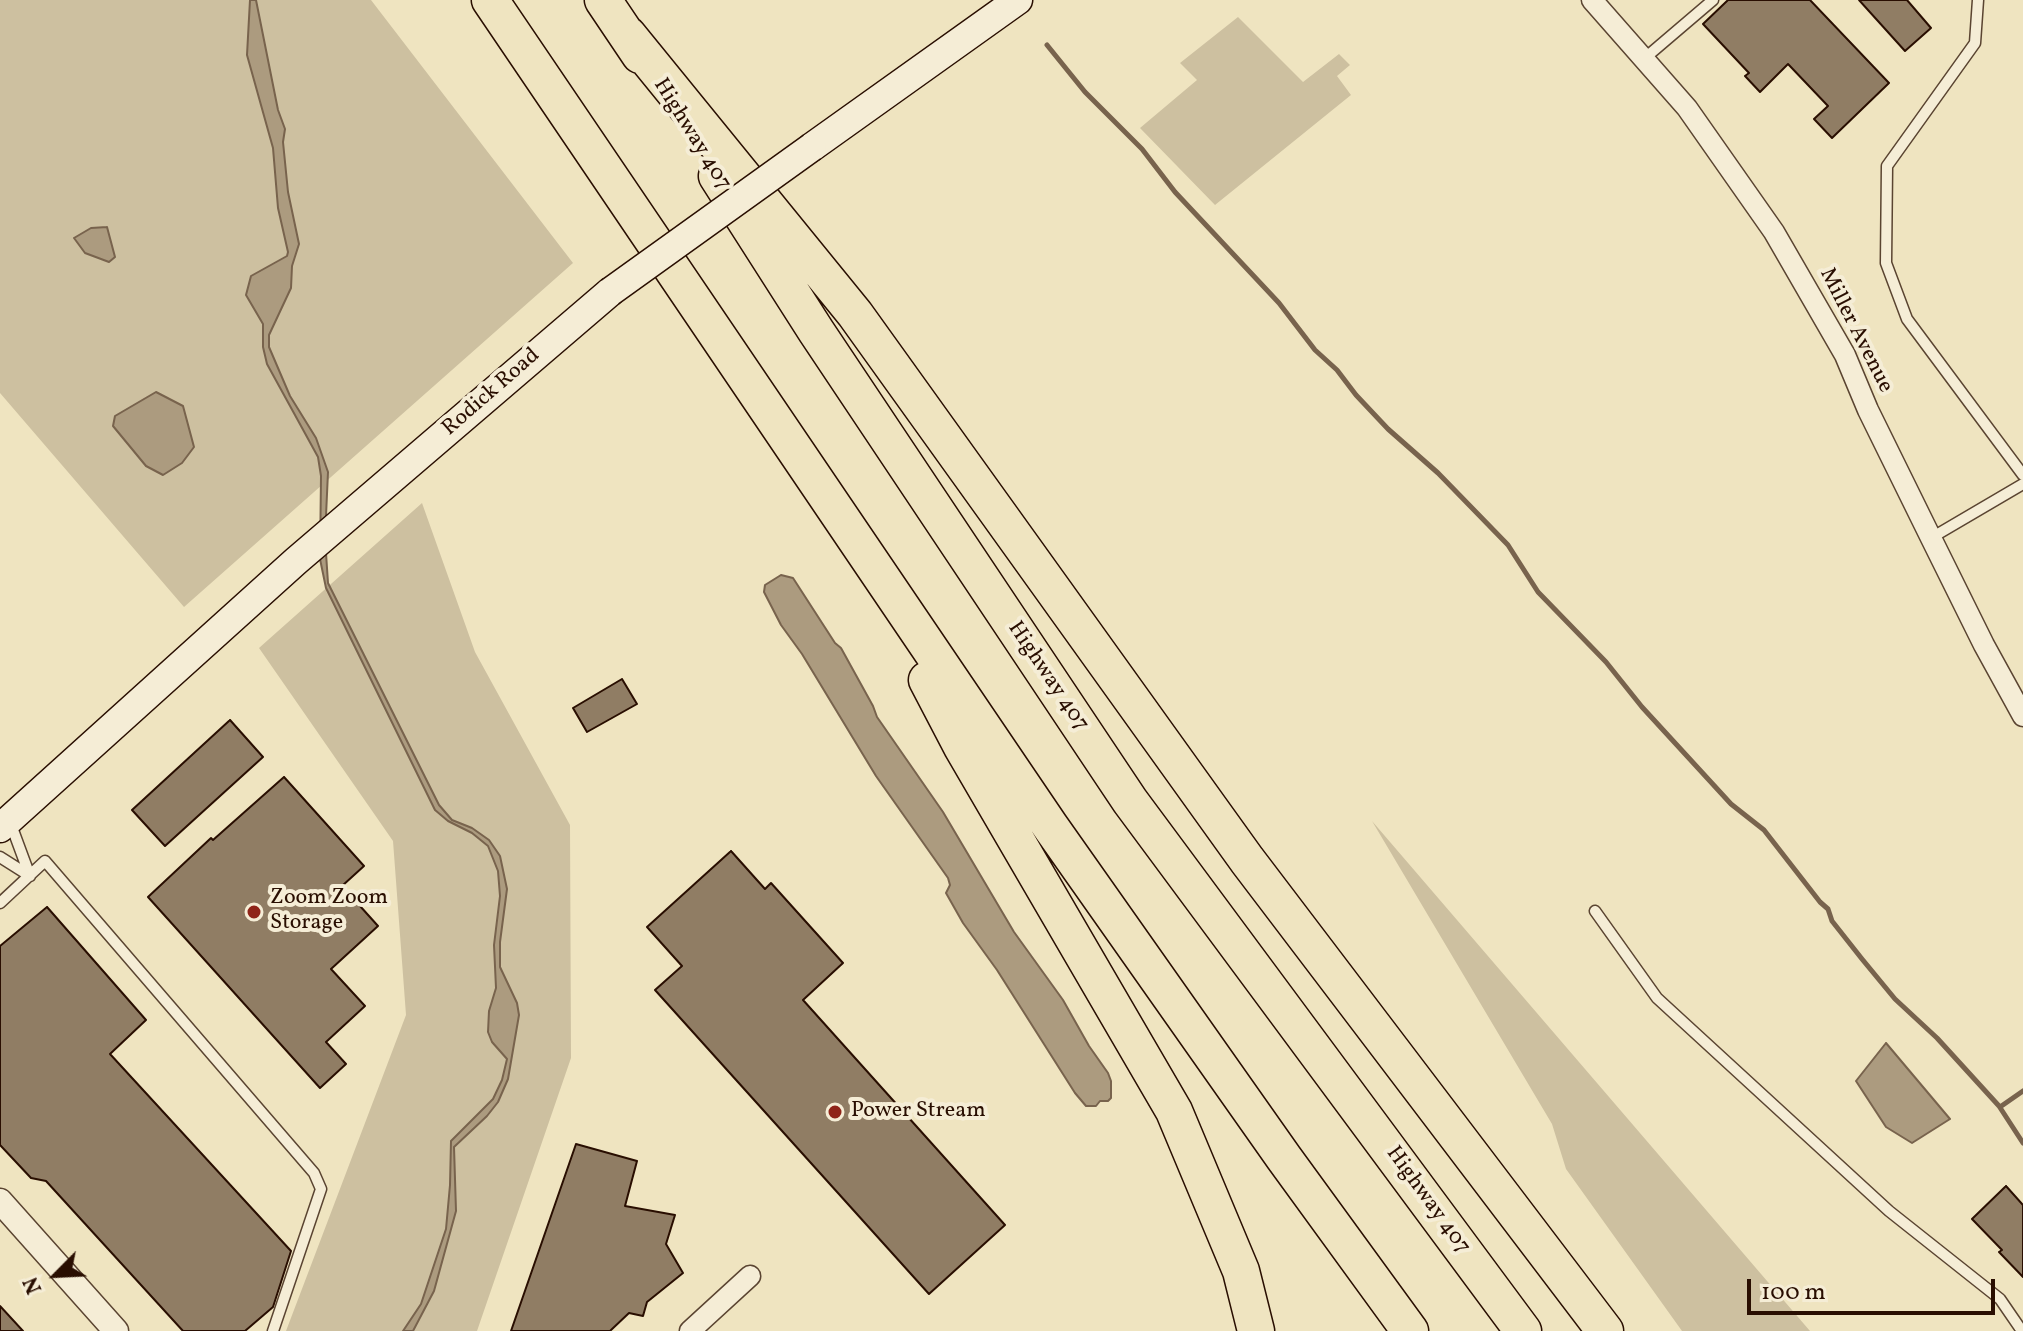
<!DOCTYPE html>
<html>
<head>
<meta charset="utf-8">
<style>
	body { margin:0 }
	#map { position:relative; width:2023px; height:1331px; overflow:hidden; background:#efe4c0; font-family:Vollkorn,serif }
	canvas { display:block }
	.north { position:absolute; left:16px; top:1235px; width:80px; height:80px; -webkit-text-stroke:6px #f5edd6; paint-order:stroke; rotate:246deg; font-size:22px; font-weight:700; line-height:32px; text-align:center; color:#290e01 }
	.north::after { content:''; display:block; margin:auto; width:28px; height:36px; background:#290e01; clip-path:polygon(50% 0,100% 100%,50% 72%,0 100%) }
	.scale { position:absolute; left:1747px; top:1279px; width:248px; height:36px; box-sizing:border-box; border:4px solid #290e01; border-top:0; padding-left:10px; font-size:24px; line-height:28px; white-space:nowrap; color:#290e01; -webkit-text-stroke:6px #f5edd6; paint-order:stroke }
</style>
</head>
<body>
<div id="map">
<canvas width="2023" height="1331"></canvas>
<div class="north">N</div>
<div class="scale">100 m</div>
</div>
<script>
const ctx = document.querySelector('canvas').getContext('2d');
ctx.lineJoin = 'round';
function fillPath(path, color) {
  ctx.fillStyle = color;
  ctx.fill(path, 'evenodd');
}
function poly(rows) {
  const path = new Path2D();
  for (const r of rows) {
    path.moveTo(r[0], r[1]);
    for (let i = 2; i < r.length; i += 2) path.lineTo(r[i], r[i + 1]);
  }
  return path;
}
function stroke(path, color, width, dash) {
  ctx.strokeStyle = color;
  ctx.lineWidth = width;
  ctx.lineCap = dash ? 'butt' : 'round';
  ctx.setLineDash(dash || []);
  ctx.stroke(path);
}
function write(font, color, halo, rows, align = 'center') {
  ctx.font = font + ' Vollkorn,serif';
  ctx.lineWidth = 8;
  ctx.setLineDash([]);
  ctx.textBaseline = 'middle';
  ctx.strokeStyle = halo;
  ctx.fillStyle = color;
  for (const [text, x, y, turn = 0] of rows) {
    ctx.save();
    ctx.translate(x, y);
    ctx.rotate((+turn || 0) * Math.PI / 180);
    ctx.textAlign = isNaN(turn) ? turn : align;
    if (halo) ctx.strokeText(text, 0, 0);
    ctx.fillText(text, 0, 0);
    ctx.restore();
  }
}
const green = poly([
	[0,0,371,0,573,263,184,607,0,393],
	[1238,17,1303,82,1339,54,1350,65,1337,76,1351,95,1215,205,1140,128,1197,80,1180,63],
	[422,503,475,652,570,825,571,1058,477,1331,286,1331,406,1015,393,841,259,648],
	[1372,821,1810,1331,1682,1331,1566,1169,1552,1124]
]);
const water = poly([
	[250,0,256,0,278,110,285,129,283,142,288,192,299,244,292,266,291,288,269,335,269,347,290,396,316,438,328,472,325,538,328,583,439,805,452,820,472,828,489,840,500,856,507,889,500,942,500,967,517,1003,519,1015,508,1079,498,1102,487,1116,454,1147,456,1211,434,1291,413,1331,403,1331,421,1304,446,1229,450,1185,451,1141,493,1099,502,1080,507,1059,492,1042,488,1032,489,1011,496,988,494,945,500,896,498,871,488,846,472,833,448,821,435,810,326,588,320,559,321,476,318,457,267,364,263,347,263,324,246,295,251,276,287,256,288,252,278,208,273,148,247,55,250,0],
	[107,227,115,257,109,262,85,253,74,238,91,228,107,227],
	[156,392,183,406,194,447,182,463,163,475,146,466,113,426,115,416,156,392],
	[781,575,793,578,835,643,841,648,873,706,877,717,943,812,1014,932,1063,1000,1089,1046,1108,1073,1111,1081,1111,1098,1108,1101,1100,1101,1096,1106,1086,1106,1075,1093,997,970,963,923,946,893,950,885,948,878,876,776,802,654,781,625,764,592,765,585,781,575],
	[1886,1043,1950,1119,1912,1143,1886,1127,1856,1081,1886,1043]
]);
const stream = poly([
	[1047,45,1085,92,1142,149,1175,192,1279,303,1315,350,1337,370,1356,395,1388,429,1438,473,1508,545,1538,592,1606,662,1642,707,1731,804,1764,830,1820,902,1828,909,1832,921,1862,959,1895,999,1937,1038,1999,1106,2023,1143],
	[2000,1107,2023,1091]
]);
const building = poly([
	[1728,0,1810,0,1889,83,1832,138,1814,119,1828,106,1788,64,1760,92,1745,76,1749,73,1703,24,1728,0],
	[1859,0,1907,0,1931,28,1905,51,1859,0],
	[622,679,637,704,587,732,573,708,622,679],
	[230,720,263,757,165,846,132,810,230,720],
	[284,777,364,866,342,886,378,926,331,969,365,1006,326,1042,346,1064,320,1088,148,897,211,838,213,840,284,777],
	[731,851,765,889,771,883,843,963,803,1000,1005,1225,929,1294,655,990,682,966,647,927,731,851],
	[47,907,146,1020,110,1054,291,1251,273,1307,245,1331,183,1331,46,1181,31,1178,0,1145,0,946,47,907],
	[576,1144,637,1161,625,1206,675,1215,666,1244,683,1273,647,1302,643,1316,629,1313,610,1331,511,1331,576,1144],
	[2006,1186,2023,1205,2023,1277,1999,1252,2002,1250,1972,1219,2006,1186],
	[0,1306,23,1331,0,1331,0,1306]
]);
const service = poly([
	[1978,0,1975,43,1887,166,1886,263,1907,319,2023,475],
	[1645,58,1713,0],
	[1931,538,2023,484],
	[10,822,30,876],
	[0,857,30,876],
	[0,903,45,861,314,1173,321,1189,273,1331],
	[1595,911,1657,998,1889,1211,2000,1299,2022,1331]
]);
const minor = poly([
	[1592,0,1687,108,1774,232,1845,355,1868,410,1931,538,1984,645,2023,716],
	[690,1331,750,1276]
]);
const tertiary = poly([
	[0,1201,116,1331]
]);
const secondary = poly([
	[812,147,1018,0],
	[0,828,296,561,610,292]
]);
const motorway = poly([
	[490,0,1050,826,1284,1158,1410,1331],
	[603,0,640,55],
	[628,35,855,314,1247,860,1605,1331],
	[717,176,816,331,1130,801,1523,1331],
	[927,680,962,747,1174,1111,1241,1271,1256,1331]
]);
const secondaryBridge = poly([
	[610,292,812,147]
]);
const markers = [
	[254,912,8,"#8f2418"],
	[835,1112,8,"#8f2418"]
];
const streetNames = [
	["Highway 407",691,135,58],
	["Miller Avenue",1855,331,63],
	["Rodick Road",492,393,-41],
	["Highway 407",1047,677,56],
	["Highway 407",1427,1201,54]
];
const poiNames = [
	["Zoom Zoom",270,899],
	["Storage",270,924],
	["Power Stream",851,1112]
];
fillPath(green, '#cdc0a0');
fillPath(water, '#ac9b7f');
stroke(water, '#78634d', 2);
stroke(stream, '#78634d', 5);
fillPath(building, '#907d64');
stroke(building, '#290e01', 2);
stroke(service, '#5a4431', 13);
stroke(minor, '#5a4431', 23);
stroke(tertiary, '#5a4431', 27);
stroke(secondary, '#290e01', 31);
stroke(motorway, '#290e01', 39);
stroke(service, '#f5edd6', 10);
stroke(minor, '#f5edd6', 20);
stroke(tertiary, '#f5edd6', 24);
stroke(secondary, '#f5edd6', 28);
stroke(motorway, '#efe4c0', 36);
stroke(secondaryBridge, '#290e01', 31, []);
stroke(secondaryBridge, '#f5edd6', 28);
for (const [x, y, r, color] of markers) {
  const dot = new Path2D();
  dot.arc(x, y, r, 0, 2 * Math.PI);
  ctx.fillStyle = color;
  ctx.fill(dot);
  stroke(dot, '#f5edd6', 3);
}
write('22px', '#290e01', '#f5edd6', streetNames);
write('22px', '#290e01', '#f5edd6', poiNames, 'left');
</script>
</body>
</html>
